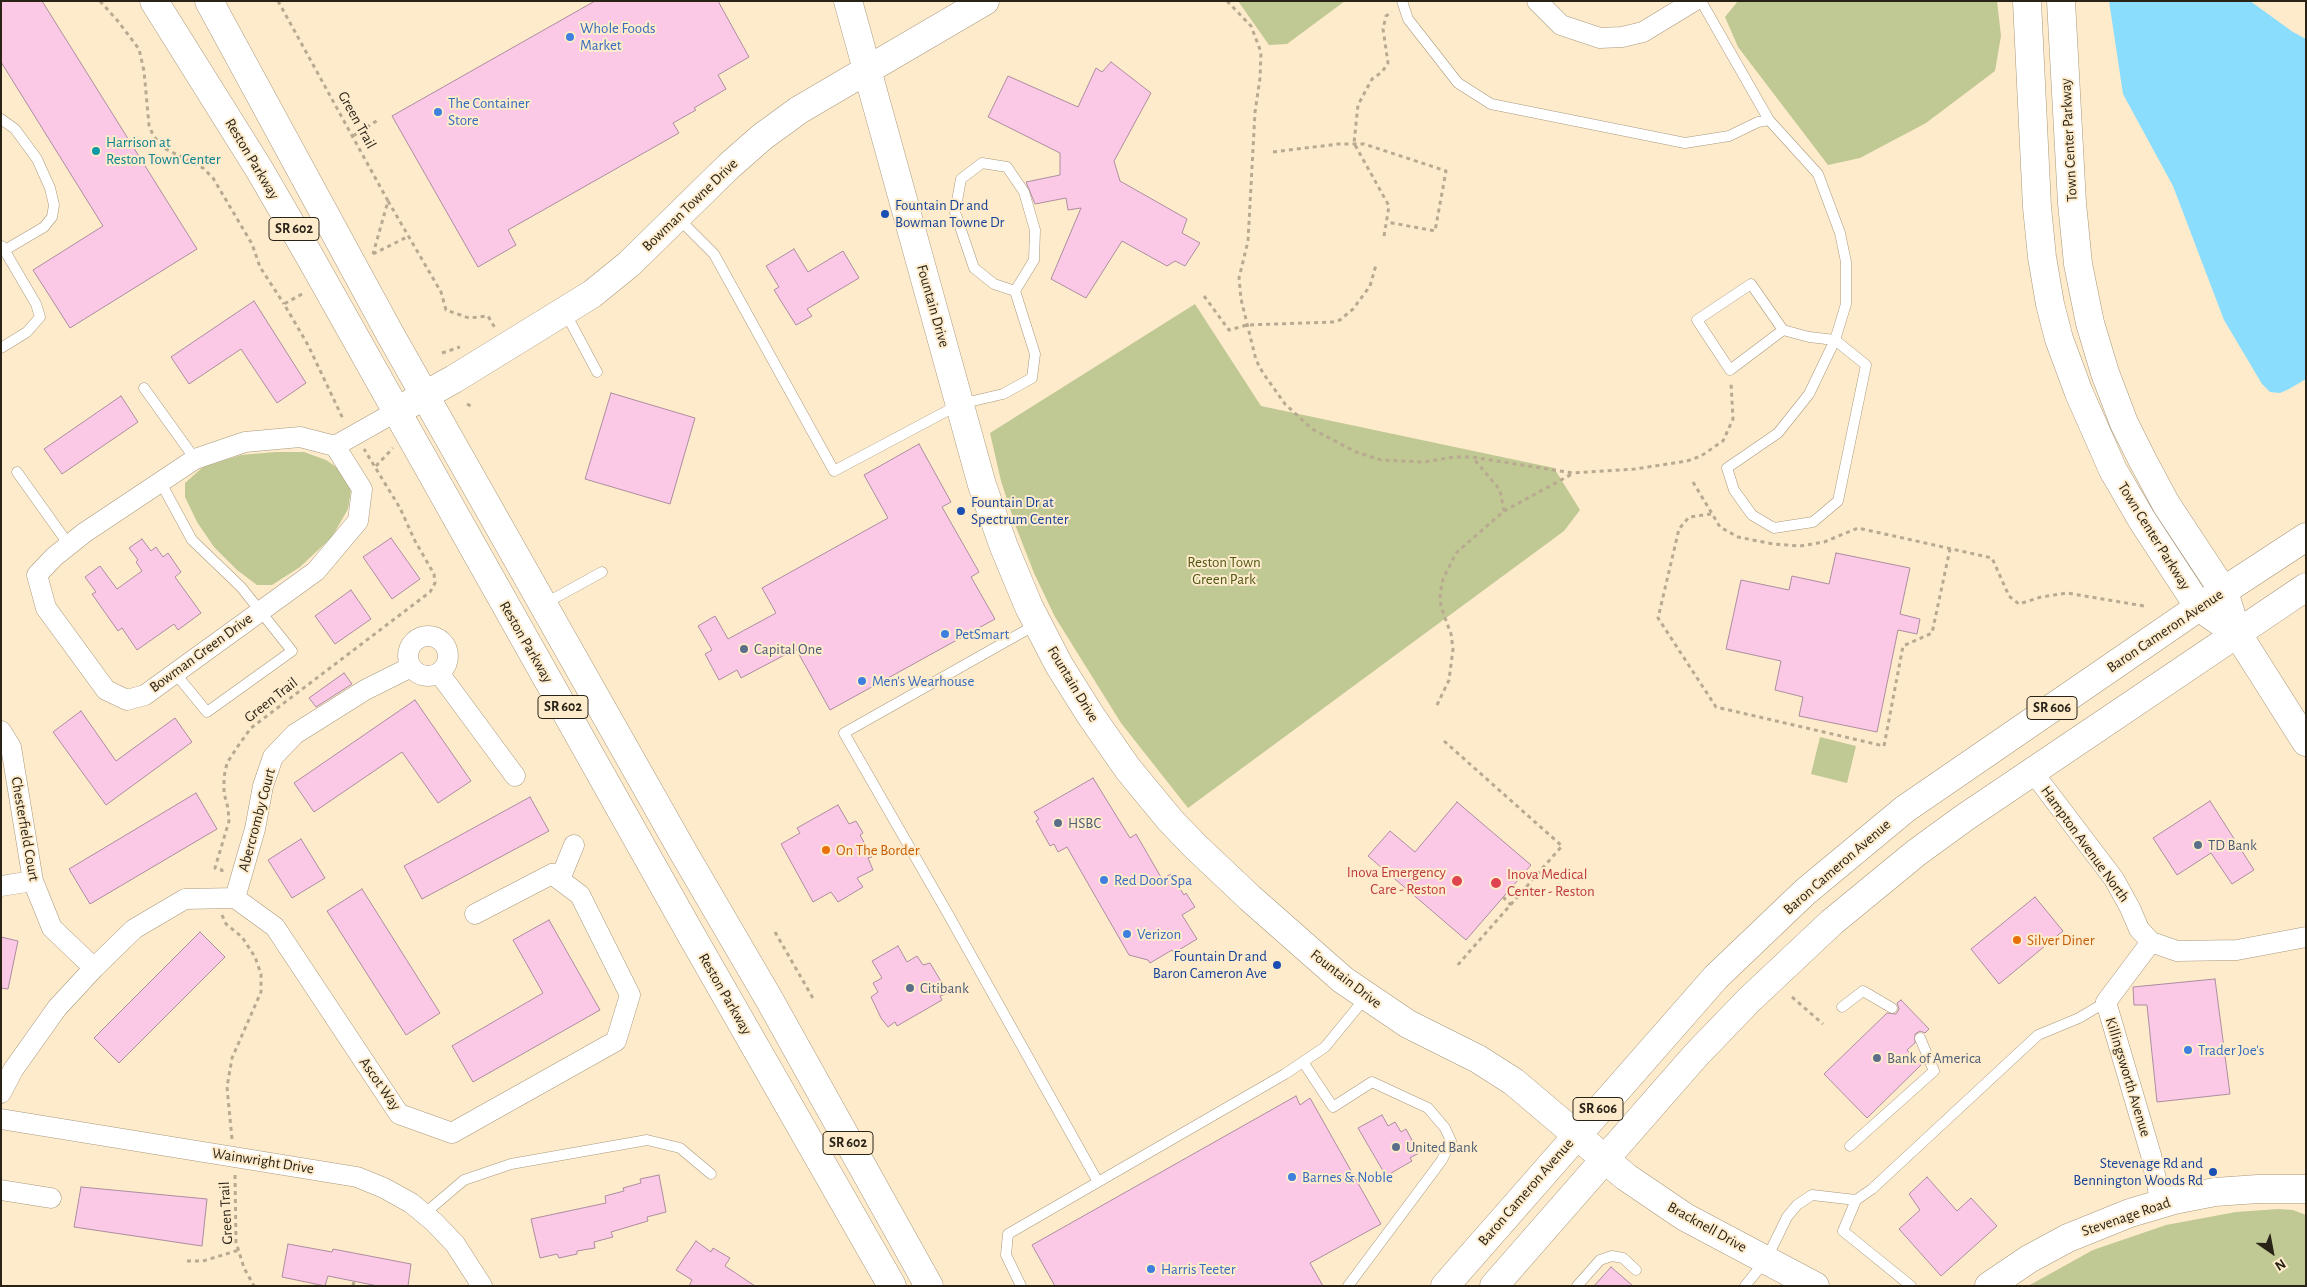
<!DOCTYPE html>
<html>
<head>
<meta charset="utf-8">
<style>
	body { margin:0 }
	#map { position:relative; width:2307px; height:1287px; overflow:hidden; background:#fdebcc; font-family:"Alegreya Sans",sans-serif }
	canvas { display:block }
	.frame { position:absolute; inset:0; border:2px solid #292317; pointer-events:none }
	.north { position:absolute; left:2247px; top:1227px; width:50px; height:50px; -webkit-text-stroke:4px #fdebcc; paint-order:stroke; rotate:147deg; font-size:14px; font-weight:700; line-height:20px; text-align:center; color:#292317 }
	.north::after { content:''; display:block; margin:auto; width:18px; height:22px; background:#292317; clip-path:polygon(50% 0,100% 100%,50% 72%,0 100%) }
</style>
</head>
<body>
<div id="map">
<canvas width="2307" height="1287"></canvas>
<div class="frame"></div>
<div class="north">N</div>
</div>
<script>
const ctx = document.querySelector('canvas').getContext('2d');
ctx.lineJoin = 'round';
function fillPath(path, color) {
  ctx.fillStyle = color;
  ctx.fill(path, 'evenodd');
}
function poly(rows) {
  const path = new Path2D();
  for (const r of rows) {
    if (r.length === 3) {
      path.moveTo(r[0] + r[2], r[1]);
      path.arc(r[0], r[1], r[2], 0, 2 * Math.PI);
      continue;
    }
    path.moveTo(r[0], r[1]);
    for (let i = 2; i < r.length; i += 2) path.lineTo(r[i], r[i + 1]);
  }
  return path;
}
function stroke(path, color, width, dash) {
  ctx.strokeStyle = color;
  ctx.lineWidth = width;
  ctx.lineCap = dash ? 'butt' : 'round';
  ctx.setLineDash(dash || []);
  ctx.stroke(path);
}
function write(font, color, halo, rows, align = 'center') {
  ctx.font = font + ' "Alegreya Sans",sans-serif';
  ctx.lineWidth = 4;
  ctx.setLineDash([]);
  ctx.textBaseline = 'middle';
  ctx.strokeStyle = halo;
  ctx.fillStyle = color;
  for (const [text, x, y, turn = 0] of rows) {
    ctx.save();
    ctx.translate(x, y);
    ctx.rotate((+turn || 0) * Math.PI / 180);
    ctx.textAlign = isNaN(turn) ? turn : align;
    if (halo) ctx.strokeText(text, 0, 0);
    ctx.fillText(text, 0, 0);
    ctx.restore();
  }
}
const green = poly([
	[1238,1,1345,1,1287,44,1269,45],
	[1738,1,1997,1,2001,36,1995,71,1926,123,1860,158,1828,165,1738,47,1725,17],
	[1195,304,1261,406,1554,468,1580,510,1564,531,1188,808,1121,723,1055,617,1034,573,1016,527,1001,481,990,433],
	[276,452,304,452,326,460,339,469,351,490,348,509,332,537,300,567,272,585,257,585,237,570,214,547,197,522,185,497,185,483,203,467,241,455],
	[1820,737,1856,746,1847,783,1811,774],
	[2278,1209,2293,1210,2306,1215,2306,1286,2028,1286,2093,1250,2166,1225,2236,1212]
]);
const water = poly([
	[2109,1,2250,1,2293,32,2306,39,2306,379,2289,389,2280,393,2270,392,2262,384,2224,320,2173,186,2123,94]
]);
const building = poly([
	[1,1,42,1,197,249,70,328,33,270,103,226,1,62,1,1],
	[595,1,718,1,749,57,718,75,726,89,694,108,696,110,673,123,679,133,508,230,516,245,478,267,392,116,595,1],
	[1111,62,1151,93,1114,161,1120,181,1187,219,1182,233,1200,243,1185,266,1175,261,1167,266,1122,241,1086,298,1051,279,1081,208,1068,210,1066,198,1035,204,1026,182,1060,175,1060,153,988,117,1008,76,1078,107,1096,68,1102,72,1111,62],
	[794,249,808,272,843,251,859,278,807,309,812,316,796,325,774,290,779,287,766,266,794,249],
	[254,301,306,383,277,403,241,349,189,384,171,357,254,301],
	[611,393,695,418,670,504,585,479,611,393],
	[121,396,138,422,62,474,44,449,121,396],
	[919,444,951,502,942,507,979,572,971,577,995,619,830,710,796,649,741,678,737,670,719,680,705,654,712,650,698,626,715,616,728,639,776,613,762,588,888,518,864,475,919,444],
	[391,538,420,579,392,599,363,557,391,538],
	[142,539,151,551,156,547,163,557,168,553,181,572,175,577,201,613,178,630,174,624,137,650,122,628,118,631,92,594,96,592,85,577,100,566,117,589,142,571,136,562,138,560,129,548,142,539],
	[1836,553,1910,568,1900,614,1920,619,1917,634,1898,630,1877,732,1799,716,1803,697,1775,690,1781,661,1726,649,1741,580,1789,590,1792,576,1829,584,1836,553],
	[351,590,371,619,335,644,315,616,351,590],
	[344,673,352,684,316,707,309,698,344,673],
	[415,700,471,781,438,803,402,752,314,812,294,783,415,700],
	[81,711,116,761,175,718,192,742,106,805,53,732,81,711],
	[1093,778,1130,838,1136,834,1162,879,1171,874,1184,895,1186,893,1195,907,1182,915,1197,939,1174,953,1172,950,1150,963,1148,960,1129,955,1067,847,1058,852,1054,844,1050,846,1036,821,1039,819,1034,812,1093,778],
	[196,793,217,829,90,904,69,869,196,793],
	[530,797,549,831,422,899,404,866,530,797],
	[2210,801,2254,870,2232,884,2211,853,2177,875,2153,838,2210,801],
	[1457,802,1531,865,1466,940,1368,856,1390,831,1415,852,1457,802],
	[838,805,849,824,856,821,863,833,860,835,872,857,868,858,873,870,857,878,863,887,838,902,831,892,813,902,781,844,800,833,797,828,838,805],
	[301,839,325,878,292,898,268,860,301,839],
	[362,889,440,1013,406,1035,327,911,362,889],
	[2035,897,2063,931,1999,984,1971,949,2035,897],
	[549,920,600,1010,473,1082,452,1046,543,993,513,940,549,920],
	[200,932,225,957,119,1063,94,1038,200,932],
	[1,937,18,941,8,989,1,988,1,937],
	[898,946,907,962,917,956,923,965,930,963,948,993,940,996,942,1000,897,1026,895,1022,888,1027,881,1018,871,997,878,992,873,983,882,978,872,961,898,946],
	[2215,979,2230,1094,2157,1102,2147,1005,2134,1005,2133,987,2215,979],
	[1901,1000,1929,1029,1925,1033,1920,1031,1915,1034,1915,1043,1907,1050,1921,1065,1867,1118,1824,1074,1887,1013,1896,1014,1899,1009,1897,1003,1901,1000],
	[1296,1096,1300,1105,1310,1098,1381,1224,1310,1263,1323,1286,1055,1286,1032,1245,1296,1096],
	[1382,1115,1388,1126,1395,1122,1401,1132,1406,1129,1419,1153,1410,1158,1412,1161,1386,1176,1358,1128,1382,1115],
	[659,1175,666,1212,647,1217,648,1221,611,1232,613,1237,594,1242,595,1248,577,1251,577,1254,559,1258,557,1254,540,1258,531,1219,606,1203,605,1196,624,1191,623,1188,641,1183,640,1179,659,1175],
	[1927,1177,1957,1211,1971,1198,1997,1226,1941,1276,1899,1229,1920,1210,1909,1194,1927,1177],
	[81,1187,207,1199,202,1246,74,1227,81,1187],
	[696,1241,711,1252,713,1248,730,1258,725,1266,755,1286,689,1286,692,1280,676,1270,696,1241],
	[288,1244,332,1252,333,1249,411,1264,408,1286,378,1286,328,1276,325,1286,282,1277,288,1244],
	[1611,1267,1633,1286,1594,1286,1611,1267]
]);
const path = poly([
	[100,1,117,20,139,49,144,71,149,125,153,135,162,147,203,168,213,178,252,244,260,267,284,304],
	[278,1,388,201,373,254],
	[1227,1,1251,26,1261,52,1260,78,1255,112,1248,241,1239,278,1241,299,1256,360,1263,373,1285,404,1312,429,1356,452,1381,460,1424,462,1453,457,1472,457,1573,473,1635,469,1687,461,1701,456,1723,441,1733,419,1731,383],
	[353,136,378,120],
	[1273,152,1338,144,1364,144,1446,171,1435,231,1387,222],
	[388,201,441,292,446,310,469,318,488,316,495,328],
	[1384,236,1389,206,1354,143,1358,105,1372,79,1382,72,1388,63,1383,29,1386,16,1392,12],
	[373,254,409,236],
	[302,294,284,304,308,345,344,421],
	[1204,296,1229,330,1247,325,1333,322,1340,320,1353,309,1370,286,1376,265],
	[442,353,460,347],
	[467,404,473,407],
	[376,466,393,448],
	[1693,482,1720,527,1738,537,1773,544,1800,546,1824,542,1858,528,1992,558,2009,596,2019,604,2041,597,2067,593,2144,606],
	[1504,511,1572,474],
	[1711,514,1689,517,1679,529,1658,618,1716,707,1884,746,1903,646,1932,633,1950,549],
	[1437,705,1449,680,1453,649,1451,634,1441,607,1440,594,1443,579,1456,553,1504,511,1500,490,1473,458],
	[1444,741,1562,846,1456,967],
	[222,872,222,870,215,868,229,821,228,808,224,793,224,777,227,763,238,746,251,728,430,592,435,583,434,574,415,541,400,508,364,449],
	[1503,897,1511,905],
	[222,915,226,924,242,937,255,957,261,974,261,992,232,1058,227,1087,232,1139],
	[775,932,814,1000],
	[1792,997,1823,1024],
	[235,1175,236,1242,244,1268,254,1286],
	[187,1261,203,1261,239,1250],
	[353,1286,354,1281]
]);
const lane = poly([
	[1402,1,1408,19,1458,83,1491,104,1685,143,1729,136,1758,122,1769,120],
	[1701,1,1769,120,1818,174,1840,233,1846,262,1846,304,1835,340,1809,394,1778,433,1727,468,1734,490,1752,515,1774,528,1813,522,1838,501,1866,365,1835,340,1809,337,1783,330,1751,284,1697,320,1730,370,1783,330],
	[1,119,15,129,37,159,50,188,54,205,52,217,44,227,5,250],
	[678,218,714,254,834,471,960,404,1003,394,1032,378,1035,354,1015,291,1034,260,1035,230,1024,192,1007,167,982,163,961,179,955,212,974,268,994,284,1015,291],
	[565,312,597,372],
	[1,348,27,332,40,317,36,304,2,246],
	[144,388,195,459],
	[17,472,69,545],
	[161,483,192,540,241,587,292,651,207,712,175,673],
	[544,604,602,572],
	[1037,624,844,733,948,914,1098,1182],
	[1842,1007,1863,991,1892,1008],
	[1303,1062,1333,1107,1372,1082,1428,1108,1445,1128,1451,1141,1442,1160,1348,1286],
	[1850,1146,1934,1071,1920,1038],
	[1856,1200,1843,1231,1911,1286],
	[424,1214,464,1180,511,1164,647,1140,680,1148,711,1174],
	[1021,1286,1006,1255,1008,1234,1285,1074,1325,1047,1366,997],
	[1577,1286,1600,1260,1612,1256,1623,1258,1636,1270],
	[1745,1286,1766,1260,1787,1217,1797,1205,1812,1195,1856,1200,1872,1189,2038,1035,2079,1018,2106,1002]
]);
const street = poly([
	[1537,1,1561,25,1600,38,1622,37,1643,32,1694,1],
	[335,446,362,489,358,521,316,571,145,695,127,700,106,690,46,608,37,575,54,557,84,533,195,459,245,442,300,437,335,446,397,411],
	[428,656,20],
	[439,673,515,776],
	[1,731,11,747,33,881,52,928,94,968],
	[2032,771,2114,879,2130,908,2139,929,2151,942],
	[560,879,574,845],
	[1,886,33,881],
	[235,898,255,829,263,786,273,757,295,734,365,690,411,667],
	[1,1093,13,1070,57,1008,94,968,134,929,185,899,235,898,275,927,399,1114,452,1133,616,1041,630,995,580,895,552,874,475,914],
	[1,1119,357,1177,384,1188,411,1203,434,1222,455,1244,482,1286],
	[1,1190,51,1198],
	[2161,1204,2151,1155,2106,1002,2151,942,2177,951,2237,950,2306,937]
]);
const secondary = poly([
	[848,1,982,485,1004,547,1029,607,1059,665,1091,716,1128,769,1170,820,1195,846,1250,898,1343,980,1408,1024,1478,1059,1514,1082,1626,1177,1685,1217,1815,1286],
	[2027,1,2037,207,2042,257,2050,304,2059,339,2079,393,2113,470,2142,520,2199,607,2219,621],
	[2061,1,2072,203,2078,264,2090,323,2105,373,2124,423,2143,461,2166,504,2224,592,2237,633,2306,742],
	[397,411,454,379,592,294,629,264,729,166,762,137,799,110,985,1],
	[1989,1286,2029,1259,2068,1238,2130,1213,2174,1200,2215,1192,2258,1189,2306,1189]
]);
const primary = poly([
	[154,1,259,169,310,257,689,931,892,1286],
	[209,1,390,334,682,850,769,999,929,1286],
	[1445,1286,1716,977,1805,892,1905,809,2199,607,2306,537],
	[1494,1286,1696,1055,1749,1000,1832,922,1916,853,1964,818,2306,587]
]);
const markers = [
	[570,37,5,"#3f7fe0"],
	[438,112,5,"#3f7fe0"],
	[96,151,5,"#0f9aa8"],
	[885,214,5,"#1a4fb4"],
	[961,511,5,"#1a4fb4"],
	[945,634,5,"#3f7fe0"],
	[744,649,5,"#5c6f8a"],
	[862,681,5,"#3f7fe0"],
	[1058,823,5,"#5c6f8a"],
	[2198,845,5,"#5c6f8a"],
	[826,850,5,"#e8710a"],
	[1104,880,5,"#3f7fe0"],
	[1457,881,6,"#e0444e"],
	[1496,883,6,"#e0444e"],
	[1127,934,5,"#3f7fe0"],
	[2017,940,5,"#e8710a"],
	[1277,965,5,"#1a4fb4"],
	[910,988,5,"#5c6f8a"],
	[2188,1050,5,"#3f7fe0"],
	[1877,1058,5,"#5c6f8a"],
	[1396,1147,5,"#5c6f8a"],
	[2213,1172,5,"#1a4fb4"],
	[1292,1177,5,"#3f7fe0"],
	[1151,1269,5,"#3f7fe0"]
];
const shields = [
	[294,229,50],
	[563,707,50],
	[2052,708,50],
	[1598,1109,50],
	[848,1143,50]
];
const shieldNames = [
	["SR 602",294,229],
	["SR 602",563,707],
	["SR 606",2052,708],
	["SR 606",1598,1109],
	["SR 602",848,1143]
];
const shopNames = [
	["Whole Foods",580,28],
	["Market",580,45],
	["The Container",448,103],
	["Store",448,120],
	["PetSmart",955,634],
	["Men's Wearhouse",872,681],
	["Red Door Spa",1114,880],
	["Verizon",1137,934],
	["Trader Joe's",2198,1050],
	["Barnes & Noble",1302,1177],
	["Harris Teeter",1161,1269]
];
const streetNames = [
	["Green Trail",357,120,61],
	["Town Center Parkway",2069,140,-93],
	["Reston Parkway",252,159,59],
	["Bowman Towne Drive",690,205,-44],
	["Fountain Drive",933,306,74],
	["Town Center Parkway",2154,536,58],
	["Baron Cameron Avenue",2165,631,-34],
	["Reston Parkway",526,642,60],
	["Bowman Green Drive",201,653,-36],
	["Fountain Drive",1073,684,59],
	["Green Trail",271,700,-38],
	["Abercromby Court",257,820,-75],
	["Chesterfield Court",25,829,80],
	["Hampton Avenue North",2085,844,54],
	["Baron Cameron Avenue",1837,867,-41],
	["Fountain Drive",1346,979,38],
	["Reston Parkway",725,994,60],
	["Killingsworth Avenue",2128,1077,73],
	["Ascot Way",380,1084,55],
	["Wainwright Drive",263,1161,9],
	["Baron Cameron Avenue",1526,1192,-49],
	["Green Trail",226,1213,-93],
	["Stevenage Road",2126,1217,-19],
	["Bracknell Drive",1707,1227,29]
];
const cultureNames = [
	["Harrison at",106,142],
	["Reston Town Center",106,159]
];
const transitNames = [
	["Fountain Dr and",895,205],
	["Bowman Towne Dr",895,222],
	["Fountain Dr at",971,502],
	["Spectrum Center",971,519],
	["Fountain Dr and",1267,956,"right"],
	["Baron Cameron Ave",1267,973,"right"],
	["Stevenage Rd and",2203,1163,"right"],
	["Bennington Woods Rd",2203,1180,"right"]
];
const parkNames = [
	["Reston Town",1224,562],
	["Green Park",1224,579]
];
const serviceNames = [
	["Capital One",754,649],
	["HSBC",1068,823],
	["TD Bank",2208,845],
	["Citibank",920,988],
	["Bank of America",1887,1058],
	["United Bank",1406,1147]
];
const foodNames = [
	["On The Border",836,850],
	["Silver Diner",2027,940]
];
const healthNames = [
	["Inova Emergency",1446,872],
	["Care - Reston",1446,889],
	["Inova Medical",1507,874,"left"],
	["Center - Reston",1507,891,"left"]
];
fillPath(green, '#c0c893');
fillPath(water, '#8addfd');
fillPath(building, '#fbc8e6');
stroke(building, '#ac8d9f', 1);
stroke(lane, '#a9987c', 11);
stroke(street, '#a9987c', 21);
stroke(secondary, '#a9987c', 29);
stroke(primary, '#a9987c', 29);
stroke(path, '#b8aa91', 3, [4, 4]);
stroke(lane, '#fff', 10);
stroke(street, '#fff', 20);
stroke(secondary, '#fff', 28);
stroke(primary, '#fff', 28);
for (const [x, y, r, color] of markers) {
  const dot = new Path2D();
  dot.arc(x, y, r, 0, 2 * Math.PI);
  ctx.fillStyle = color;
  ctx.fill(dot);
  stroke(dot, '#fdebcc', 2);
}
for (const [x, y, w] of shields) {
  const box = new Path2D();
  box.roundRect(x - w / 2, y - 11.5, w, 23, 4);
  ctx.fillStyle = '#fdebcc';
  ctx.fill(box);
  stroke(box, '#292317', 1);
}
write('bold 14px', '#292317', null, shieldNames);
write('15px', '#366cbe', '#fdebcc', shopNames, 'left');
write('15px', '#292317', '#fdebcc', streetNames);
write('15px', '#0d838f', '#fdebcc', cultureNames, 'left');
write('15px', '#164399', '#fdebcc', transitNames, 'left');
write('15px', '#515816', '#fdebcc', parkNames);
write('15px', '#4e5e75', '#fdebcc', serviceNames, 'left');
write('15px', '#c56008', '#fdebcc', foodNames, 'left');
write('15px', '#be3a42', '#fdebcc', healthNames, 'right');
</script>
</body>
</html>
